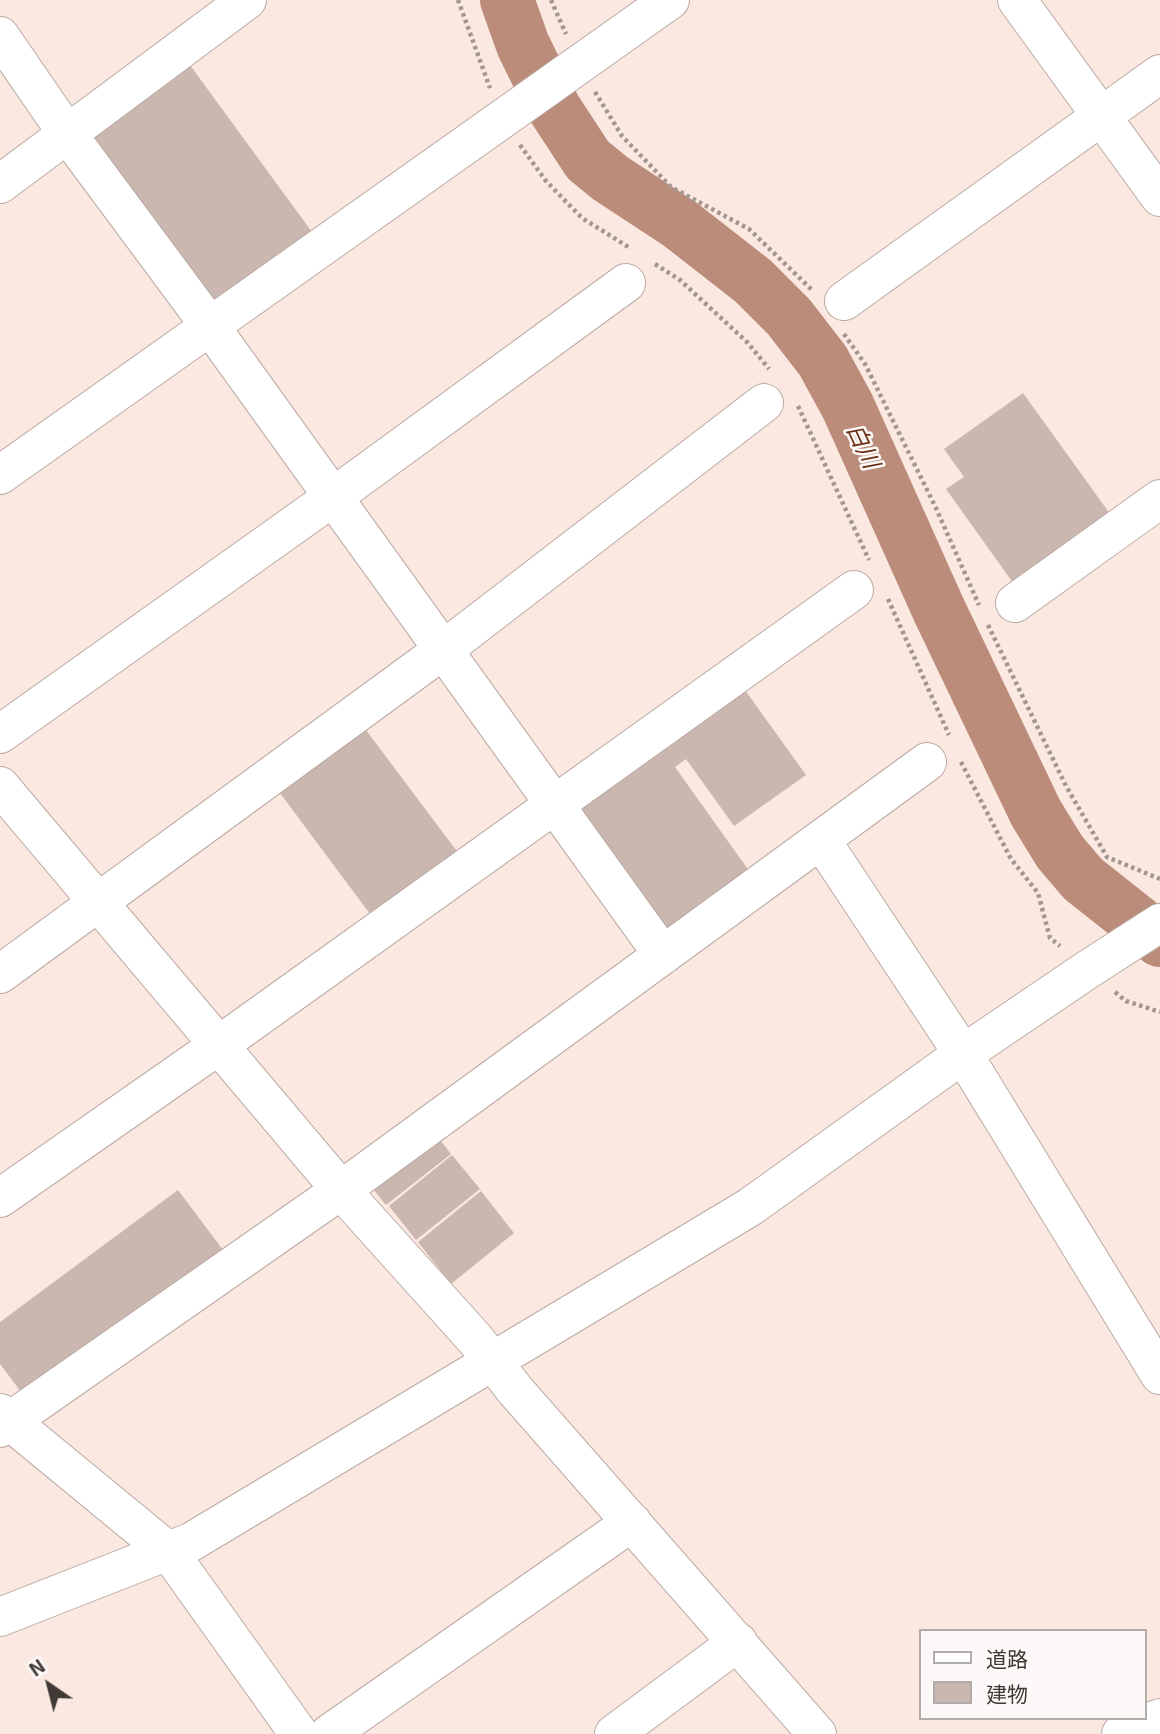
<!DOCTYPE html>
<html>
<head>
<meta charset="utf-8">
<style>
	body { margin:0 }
	#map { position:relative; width:1160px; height:1734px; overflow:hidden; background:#fbe9e1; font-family:"Exo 2","Noto Sans JP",sans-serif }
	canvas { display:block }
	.legend { position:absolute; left:919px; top:1629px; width:228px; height:91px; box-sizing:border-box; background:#fdf9f8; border:2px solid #b1acaa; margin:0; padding:9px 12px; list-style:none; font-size:21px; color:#403936 }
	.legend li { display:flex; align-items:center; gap:14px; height:35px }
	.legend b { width:35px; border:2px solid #b1acaa }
	.north { position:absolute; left:14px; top:1650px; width:70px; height:70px; -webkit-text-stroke:5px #fdf9f8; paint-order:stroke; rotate:325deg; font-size:19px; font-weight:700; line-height:28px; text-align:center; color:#403936 }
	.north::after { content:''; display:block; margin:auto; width:24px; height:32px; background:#403936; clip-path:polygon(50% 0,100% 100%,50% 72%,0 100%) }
</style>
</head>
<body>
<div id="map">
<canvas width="1160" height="1734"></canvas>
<ul class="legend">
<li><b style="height:9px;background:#fff"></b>道路</li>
<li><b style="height:19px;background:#c9b7b0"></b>建物</li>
</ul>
<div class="north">N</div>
</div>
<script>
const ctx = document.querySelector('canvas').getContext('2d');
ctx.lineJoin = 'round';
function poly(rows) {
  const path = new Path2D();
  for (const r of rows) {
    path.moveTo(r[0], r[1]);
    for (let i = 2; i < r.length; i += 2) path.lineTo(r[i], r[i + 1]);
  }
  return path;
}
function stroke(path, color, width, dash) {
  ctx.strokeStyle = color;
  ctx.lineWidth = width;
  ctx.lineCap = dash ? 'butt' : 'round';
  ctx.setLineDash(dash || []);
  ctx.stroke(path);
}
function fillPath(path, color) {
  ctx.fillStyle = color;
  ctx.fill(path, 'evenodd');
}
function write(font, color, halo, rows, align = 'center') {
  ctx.font = font + ' "Exo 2","Noto Sans JP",sans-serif';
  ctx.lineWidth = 5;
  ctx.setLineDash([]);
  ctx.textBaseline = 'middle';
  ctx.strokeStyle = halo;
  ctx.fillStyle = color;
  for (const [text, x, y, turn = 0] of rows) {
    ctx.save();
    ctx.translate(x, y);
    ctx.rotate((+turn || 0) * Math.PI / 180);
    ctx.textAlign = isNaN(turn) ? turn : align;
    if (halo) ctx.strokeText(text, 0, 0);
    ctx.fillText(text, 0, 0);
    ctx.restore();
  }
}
const river = poly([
	[507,0,523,45,554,108,588,160,610,178,680,224,753,281,789,317,823,361,848,407,938,608,1036,813,1060,852,1083,879,1160,940]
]);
const building = poly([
	[187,61,312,232,212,305,87,133],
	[1023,393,1113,518,1016,587,946,489,964,477,944,449],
	[737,679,806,775,734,826,686,759,675,767,752,875,661,940,564,803],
	[357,718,459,854,373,918,271,781],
	[434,1132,451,1154,386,1205,369,1184],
	[452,1155,480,1189,416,1240,389,1206],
	[178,1190,223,1250,24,1396,0,1364,0,1322],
	[481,1191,514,1233,451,1284,418,1242]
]);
const path = poly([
	[458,0,490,88],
	[551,0,566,34],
	[595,92,622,136,671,187,749,229,812,290],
	[520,145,546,181,582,218,630,248],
	[655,264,680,280,748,343,769,369],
	[844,334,865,364,935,506,979,605],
	[798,406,869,560],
	[888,599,949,735],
	[988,625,1066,786,1107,857,1160,879],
	[961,762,1011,859,1038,893,1050,938,1060,946],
	[1115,992,1126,1001,1160,1012]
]);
const minor = poly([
	[1017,0,1160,197],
	[0,36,66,132,210,326,663,955],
	[0,184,247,0],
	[844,301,1160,74],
	[0,475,670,0],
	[1015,603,1160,499],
	[0,734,333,497,626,283],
	[0,786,341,1190,475,1339,515,1390,817,1734],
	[821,840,963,1054,1160,1375],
	[0,974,443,650,764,403],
	[0,1198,219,1045,854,590],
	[0,1413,169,1552,299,1734],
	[0,1428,341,1190,927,762],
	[0,1617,191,1542,750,1207,963,1054,1087,970,1160,923],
	[329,1734,632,1522],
	[614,1734,738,1642],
	[1121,1734,1160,1718]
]);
const waterNames = [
	["白川",863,446,65]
];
stroke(river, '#ba8c79', 54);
fillPath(building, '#c9b7b0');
stroke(minor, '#bbaaa3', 40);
stroke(path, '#a29690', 4.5, [3.5, 3.5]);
stroke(minor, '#fff', 38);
write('italic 23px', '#682e11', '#fdf9f8', waterNames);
</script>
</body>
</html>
